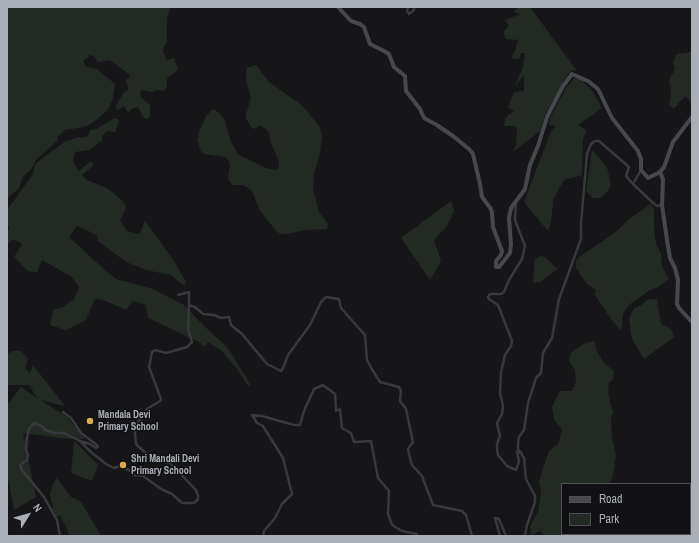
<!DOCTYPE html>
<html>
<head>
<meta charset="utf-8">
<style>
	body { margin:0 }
	#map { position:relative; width:699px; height:543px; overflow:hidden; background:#161618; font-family:"Archivo Narrow",sans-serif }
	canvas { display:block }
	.frame { position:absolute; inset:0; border:8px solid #aaaeb6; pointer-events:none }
	.legend { position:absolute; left:561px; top:483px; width:130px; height:52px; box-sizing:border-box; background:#111113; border:1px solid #4e5054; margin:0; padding:5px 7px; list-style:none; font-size:12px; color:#aaaeb6 }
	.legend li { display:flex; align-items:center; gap:8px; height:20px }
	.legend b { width:20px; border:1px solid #4e5054 }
	.north { position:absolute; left:8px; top:495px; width:40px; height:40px; -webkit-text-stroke:3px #111113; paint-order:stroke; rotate:53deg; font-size:11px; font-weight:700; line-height:16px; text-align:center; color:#aaaeb6 }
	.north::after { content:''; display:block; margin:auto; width:14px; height:18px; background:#aaaeb6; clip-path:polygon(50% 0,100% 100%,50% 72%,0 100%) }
</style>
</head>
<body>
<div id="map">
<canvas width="699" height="543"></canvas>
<div class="frame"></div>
<ul class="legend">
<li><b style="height:5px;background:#46484c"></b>Road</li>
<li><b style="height:11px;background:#232a24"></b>Park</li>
</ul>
<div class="north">N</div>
</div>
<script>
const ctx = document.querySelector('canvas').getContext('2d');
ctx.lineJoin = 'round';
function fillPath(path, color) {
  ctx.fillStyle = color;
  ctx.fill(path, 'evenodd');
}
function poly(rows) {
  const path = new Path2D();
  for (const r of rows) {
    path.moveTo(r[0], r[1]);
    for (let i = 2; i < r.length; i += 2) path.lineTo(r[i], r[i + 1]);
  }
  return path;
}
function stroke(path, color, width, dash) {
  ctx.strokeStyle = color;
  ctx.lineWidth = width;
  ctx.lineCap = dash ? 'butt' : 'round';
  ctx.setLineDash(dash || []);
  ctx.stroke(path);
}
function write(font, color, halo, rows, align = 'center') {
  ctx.font = font + ' "Archivo Narrow",sans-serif';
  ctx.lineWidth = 3;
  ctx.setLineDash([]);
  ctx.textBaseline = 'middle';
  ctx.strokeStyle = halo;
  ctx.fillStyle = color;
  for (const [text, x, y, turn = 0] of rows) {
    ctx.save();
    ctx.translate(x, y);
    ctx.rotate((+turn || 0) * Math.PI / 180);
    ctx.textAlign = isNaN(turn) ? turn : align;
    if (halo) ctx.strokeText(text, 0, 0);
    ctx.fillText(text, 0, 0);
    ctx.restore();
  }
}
const green = poly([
	[7,7,170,7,167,19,167,42,164,46,163,51,167,60,174,58,178,70,167,78,167,87,164,91,156,90,152,92,142,90,140,93,141,97,150,105,150,116,147,119,144,118,138,107,131,109,128,113,124,106,117,111,116,105,124,92,129,89,126,81,130,75,110,60,98,62,94,56,89,55,88,58,83,60,86,67,97,69,115,84,113,99,107,111,91,124,84,127,65,130,58,136,57,141,36,160,32,168,23,177,19,188,7,199],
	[519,7,530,7,577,71,571,70,563,81,562,86,546,112,540,131,513,152,516,145,517,130,515,126,504,126,505,119,508,115,514,111,508,107,514,92,524,91,524,75,515,86,523,68,525,53,521,53,519,59,511,58,515,51,518,40,506,39,503,32,509,26,505,20,521,14,513,12],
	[692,52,692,104,686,96,681,100,674,109,669,104,671,92,669,81,675,69,673,62,677,54],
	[256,65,269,82,303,106,319,126,322,136,320,153,314,173,313,188,319,212,328,224,327,229,306,230,286,234,281,234,277,232,260,211,252,191,244,185,233,185,229,181,228,176,230,166,229,161,225,157,204,154,201,151,197,140,200,130,206,116,213,109,218,112,224,119,231,142,239,155,266,168,276,170,279,167,279,162,271,143,269,133,266,129,259,125,257,129,252,128,246,119,246,114,251,99,246,78,247,68],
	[574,78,580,78,593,92,602,108,578,125,586,130,583,141,582,175,564,180,553,200,551,222,548,231,524,202,551,131,556,126,549,125,550,118,566,88],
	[115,118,119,120,115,132,107,131,102,136,102,140,90,150,75,152,73,161,79,171,91,161,94,165,82,175,87,180,107,188,123,201,126,207,120,221,127,231,137,234,140,233,145,221,172,258,186,282,184,286,171,275,146,270,126,262,98,241,97,235,77,226,69,237,106,271,116,279,153,289,184,305,203,325,227,347,251,385,248,386,238,370,222,351,208,342,205,347,199,342,148,318,146,305,133,301,126,310,103,300,95,299,86,320,66,330,50,325,53,310,63,307,74,299,79,287,72,277,42,260,37,272,28,271,14,257,22,244,13,239,7,244,7,231,10,229,7,225,7,210,33,174,35,164,64,142,79,137,81,138,88,136,90,130,96,129],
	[592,150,607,167,611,185,608,191,600,198,593,198,586,191],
	[451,201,454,211,447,226,434,240,441,261,430,280,401,238],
	[651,204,654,210,654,227,656,244,661,253,662,266,669,279,658,287,650,290,630,304,623,314,622,327,620,330,611,319,595,295,596,290,587,284,576,268,576,261,579,257,616,232,629,219],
	[542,255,558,269,540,282,533,282,535,259],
	[657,299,661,324,671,329,674,337,644,359,632,339,629,318,634,308,642,305,647,300],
	[594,341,596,349,604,363,614,371,613,379,609,383,608,394,613,412,611,419,612,438,616,456,614,471,610,484,562,484,562,534,598,534,596,536,545,536,540,531,531,536,530,526,538,512,541,492,539,481,549,451,558,444,562,430,554,419,552,407,560,391,572,391,576,382,575,370,569,361,571,353,583,344],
	[13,351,21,351,28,359,25,368,30,373,33,365,65,406,40,400,66,416,85,439,68,439,23,433,36,497,14,510,9,482,7,481,7,405,21,387,37,398,29,385,8,385,7,400,7,354],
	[74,441,98,465,92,481,71,473],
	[57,478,71,497,81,502,100,534,100,536,70,536,60,515,57,517,52,510,53,506,50,495,53,484]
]);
const minor = poly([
	[408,7,407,11,409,14,414,10,414,7],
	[633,184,652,202,657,206,662,205],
	[516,202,515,220,525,246,522,259,509,280,504,292,501,294,490,294,488,297,489,299,498,305,512,341,511,346,505,355,501,372,500,393,503,406,502,414,497,423,500,436,497,444,497,449,498,455,507,466,516,470,519,461,517,452,521,453,524,458,526,479,535,496,535,502,527,525,525,536],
	[178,295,189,292,189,305,195,307,203,314,214,315,221,318,229,317,231,325,242,334,267,364,281,371,283,368,288,355,310,325,321,302,326,297,339,299,341,308,365,335,367,360,373,371,380,382,399,387,401,391,400,401,406,409,413,442,408,449,409,454,412,465,422,476,433,505,462,511,466,515,472,536],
	[63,412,71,418,81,433,97,445,98,447,96,448,90,444,80,441,91,452,106,464,114,468,120,466,133,472,133,475,143,476,161,489,172,494,182,503,194,503,198,499,198,496,196,490,170,463,160,461,148,455,139,447,136,444,135,434,135,425,145,415,147,409,160,401,161,399,149,367,152,352,155,350,166,353,187,347,192,342,188,329,189,305],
	[521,452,518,450,518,443,519,437,524,430,528,403,536,378,541,373,543,353,552,338,559,299,581,239,581,223,587,154,591,144,595,141,599,141,629,167,626,176,633,184,641,170],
	[60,536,57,520,54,515,44,497,22,470,20,465,27,460,28,455,26,450,27,437,29,429,34,423,42,426,45,430,54,433,64,433,80,441],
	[263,536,264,531,275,518,282,504,292,494,283,458,263,426,257,423,252,415,262,416,294,425,300,425,304,411,314,389,323,385,335,394,336,411,340,409,342,428,351,433,354,442,371,441,378,478,389,491,388,514,392,525,402,531,417,534,417,536],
	[500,536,495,518,499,519,506,536]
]);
const secondary = poly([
	[338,7,351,21,360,24,364,27,370,44,384,51,389,54,394,67,405,76,406,91,420,109,424,118,437,125,453,136,469,149,473,154,480,184,482,197,491,209,492,213,493,227,502,251,501,255,496,261,496,267,499,267,510,253,511,244,509,218,511,208,525,189,530,165,538,146,547,117,563,86,572,74,588,81,598,89,612,118,638,151,641,159,641,170,648,178,660,172,664,167,673,142,692,117],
	[660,172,663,179,662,205,667,240,670,258,675,268,678,280,677,304,679,308,692,322]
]);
const markers = [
	[90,421,4,"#dcac4a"],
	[123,465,4,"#dcac4a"]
];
const poiNames = [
	["Mandala Devi",98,415],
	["Primary School",98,427],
	["Shri Mandali Devi",131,459],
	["Primary School",131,471]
];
fillPath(green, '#232a24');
stroke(minor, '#38393c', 2.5);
stroke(secondary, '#46484c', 4);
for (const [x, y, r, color] of markers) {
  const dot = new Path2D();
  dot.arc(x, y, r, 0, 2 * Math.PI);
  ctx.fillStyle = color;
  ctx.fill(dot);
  stroke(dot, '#111113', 1.5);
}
write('bold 10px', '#aaaeb6', '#111113', poiNames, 'left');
</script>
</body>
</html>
